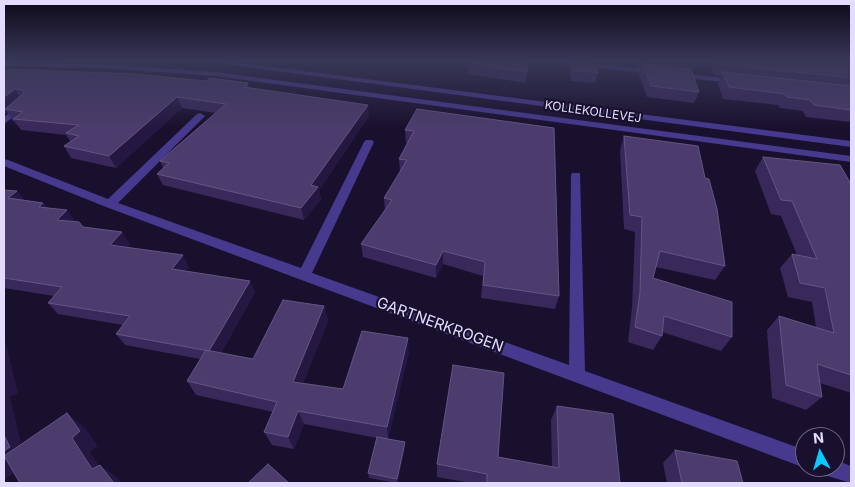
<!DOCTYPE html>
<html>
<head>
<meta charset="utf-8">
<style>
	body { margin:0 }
	#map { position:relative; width:855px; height:487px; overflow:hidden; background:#19102d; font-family:Inter,sans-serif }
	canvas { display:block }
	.frame { position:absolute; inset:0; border:5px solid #e4dcff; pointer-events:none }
	.north { position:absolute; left:795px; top:427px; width:50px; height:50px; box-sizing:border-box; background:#19102d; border:1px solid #6a6281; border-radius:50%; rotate:354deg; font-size:14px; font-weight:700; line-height:20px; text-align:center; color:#e4dcff }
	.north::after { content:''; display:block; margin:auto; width:18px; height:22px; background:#08caff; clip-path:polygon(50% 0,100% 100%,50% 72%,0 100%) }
</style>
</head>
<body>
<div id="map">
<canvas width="855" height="487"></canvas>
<div class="frame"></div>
<div class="north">N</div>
</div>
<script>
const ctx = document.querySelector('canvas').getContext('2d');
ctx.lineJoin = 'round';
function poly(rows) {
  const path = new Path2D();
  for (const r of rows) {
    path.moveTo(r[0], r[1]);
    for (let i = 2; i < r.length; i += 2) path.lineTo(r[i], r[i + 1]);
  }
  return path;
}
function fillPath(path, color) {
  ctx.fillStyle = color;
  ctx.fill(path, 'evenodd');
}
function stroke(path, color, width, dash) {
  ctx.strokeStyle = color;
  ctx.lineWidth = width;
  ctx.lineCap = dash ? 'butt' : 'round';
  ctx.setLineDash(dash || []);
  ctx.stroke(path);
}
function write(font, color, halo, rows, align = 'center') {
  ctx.font = font + ' Inter,sans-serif';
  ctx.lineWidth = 4.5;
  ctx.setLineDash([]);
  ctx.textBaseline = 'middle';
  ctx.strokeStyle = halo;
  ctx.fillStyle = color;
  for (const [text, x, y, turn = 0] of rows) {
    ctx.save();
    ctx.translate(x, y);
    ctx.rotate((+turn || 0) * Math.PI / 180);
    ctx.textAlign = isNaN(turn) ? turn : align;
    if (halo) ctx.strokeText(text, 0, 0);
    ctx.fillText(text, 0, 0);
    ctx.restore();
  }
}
const minor = poly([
	[565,61,657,70,661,72,657,74,568,65,565,65,565,61],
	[674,73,734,79,738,81,734,83,677,77,673,75,674,73],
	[19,105,26,107,4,124,4,117,19,105],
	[200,113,205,116,118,203,301,268,364,142,366,140,372,140,374,142,312,273,569,365,571,175,572,173,580,173,585,371,805,450,805,467,808,467,805,468,106,207,4,166,4,159,8,160,108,199,197,114,200,113],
	[835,460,851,466,851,483,821,474,819,467,835,467,835,460]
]);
const tertiary = poly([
	[201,61,226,61,851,141,851,147,201,61],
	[4,62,103,64,215,72,851,156,851,162,215,76,103,68,4,66,4,62]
]);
const wall = poly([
	[571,61,595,61,598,73,595,83,571,81,569,67],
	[634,61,851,61,851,122,806,117,803,111,780,108,778,105,723,99,718,83,721,76,714,75,709,62,690,69,699,92,694,103,647,97,639,75,641,67,636,67],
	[468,63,527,72,525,83,468,74],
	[4,69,206,81,248,83,249,87,369,116,319,190,321,199,304,220,163,185,157,174,163,168,160,161,216,113,182,108,116,168,71,158,64,146,71,142,66,135,21,130,14,121,13,121,7,112,4,115],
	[417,109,559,296,555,309,481,298,483,276,443,264,436,278,363,257,361,244,385,210,384,198,400,172,399,159,408,143,406,143,405,130],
	[624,136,725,266,715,280,656,267,653,278,732,337,721,351,662,332,662,336,653,350,628,342,632,308,635,232,624,229,620,150],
	[763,157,851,184,851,393,820,383,822,397,806,410,772,398,767,330,779,316,816,327,812,302,788,297,780,268,792,254,797,255,781,216,771,214,755,171],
	[4,190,17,191,24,200,43,203,47,208,67,210,75,222,83,227,130,244,127,247,189,267,185,271,255,292,221,353,253,359,324,306,328,321,303,383,343,389,409,352,388,439,405,442,405,448,397,483,369,478,368,473,377,438,304,424,294,449,272,445,264,432,273,412,196,395,187,381,200,359,125,345,116,334,123,325,58,314,48,303,54,296,4,288],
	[557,406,620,483,471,483,437,477,437,464,498,457,552,467,551,420],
	[675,450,743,483,667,483,663,463]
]);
const shadedWall = poly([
	[688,61,710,61,684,71],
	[15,89,22,100,5,109,7,112,4,115,4,97],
	[177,97,182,108,116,168,109,156],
	[368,105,369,116,319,190,321,199,304,220,301,208,311,185],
	[17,191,26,203,8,198],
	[43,203,52,215,39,207],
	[67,210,76,222,57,220],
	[122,232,130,244,118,256,110,245],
	[443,251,443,264,436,278,436,265],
	[183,255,189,267,178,281,172,269],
	[250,281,255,292,216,362,209,351],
	[324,306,328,321,298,395,293,382],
	[4,335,18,393,10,397,21,443,31,461,4,480],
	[408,338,409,352,388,440,387,427],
	[298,411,304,424,294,449,288,437],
	[67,413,85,428,98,446,90,452,110,483,92,469,72,438],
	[405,442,405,448,397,483,397,479],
	[100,465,118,478,122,483,114,483]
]);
const building = poly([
	[469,61,527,61,527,72,468,63,469,61],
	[572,61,595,61,598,73,573,70,572,61],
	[718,61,851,61,851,78,719,64,718,61],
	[643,64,691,69,699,92,651,86,643,64],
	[4,69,136,74,206,81,210,78,248,83,244,87,368,105,311,185,318,187,301,208,157,174,169,163,160,161,226,104,177,97,109,156,64,146,79,136,66,133,79,125,13,119,23,112,5,109,24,93,23,90,15,89,4,97,4,69],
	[722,72,851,86,851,110,814,105,810,100,787,97,785,94,729,87,722,72],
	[417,109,554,128,559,296,483,285,485,262,443,251,436,265,361,244,392,200,384,198,407,160,399,159,414,131,405,130,417,109],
	[624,136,698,146,705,178,709,179,717,209,725,266,660,251,653,278,732,302,732,337,664,316,662,336,635,327,640,293,642,217,630,215,624,136],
	[763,157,840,165,851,184,851,375,817,364,822,397,786,385,779,316,834,333,825,288,800,283,792,254,817,259,792,201,781,200,763,157],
	[4,190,17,191,8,198,43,203,39,207,67,210,57,220,79,222,83,227,122,232,110,245,183,255,172,269,250,281,209,351,116,334,130,316,48,303,62,287,4,278,4,190],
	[283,300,324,306,293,382,343,389,362,331,408,338,387,427,298,411,288,437,264,432,277,402,187,381,206,350,253,359,283,300],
	[453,365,504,373,498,457,559,468,557,406,613,414,620,483,487,483,487,474,437,464,453,365],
	[67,413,80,431,72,438,92,469,100,465,114,483,20,483,4,456,67,413],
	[4,435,10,447,4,451,4,435],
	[377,437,405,442,397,479,368,473,377,437],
	[675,450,737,461,743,483,682,483,675,450],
	[268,464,289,483,248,483,268,464]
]);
const farStreetnames = [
	["KOLLEKOLLEVEJ",593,112,8]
];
const streetNames = [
	["GARTNERKROGEN",440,325,20]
];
fillPath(minor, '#46398e');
fillPath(tertiary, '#46398e');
fillPath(wall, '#39295b');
fillPath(shadedWall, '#241741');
fillPath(building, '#4b3c6d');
stroke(building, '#635584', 1);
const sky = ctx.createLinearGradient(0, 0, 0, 130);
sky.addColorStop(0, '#0e0919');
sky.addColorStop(0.47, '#383757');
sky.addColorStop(1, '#38375700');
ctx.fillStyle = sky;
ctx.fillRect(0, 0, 855, 130);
write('12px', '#e4dcff', '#19102d', farStreetnames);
write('15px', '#e4dcff', '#19102d', streetNames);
</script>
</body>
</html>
